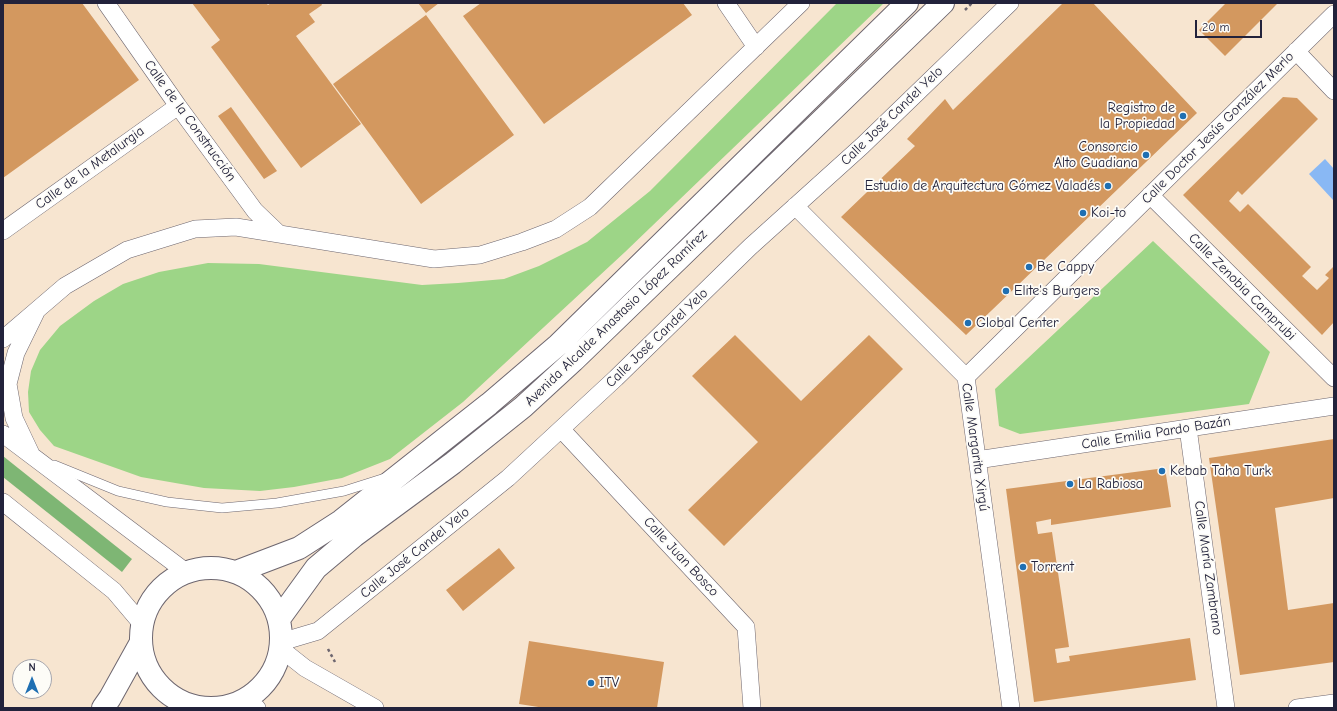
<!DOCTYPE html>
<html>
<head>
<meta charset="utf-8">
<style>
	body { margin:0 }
	#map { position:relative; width:1337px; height:711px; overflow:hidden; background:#f7e5d0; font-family:"Comic Neue",sans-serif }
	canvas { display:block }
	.frame { position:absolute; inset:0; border:4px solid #22223b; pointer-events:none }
	.north { position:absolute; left:12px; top:659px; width:40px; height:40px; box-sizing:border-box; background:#fdfcf7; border:1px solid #a5a5ac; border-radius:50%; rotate:0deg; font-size:11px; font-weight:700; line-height:16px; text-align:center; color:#22223b }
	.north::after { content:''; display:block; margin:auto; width:14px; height:18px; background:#1f6fb2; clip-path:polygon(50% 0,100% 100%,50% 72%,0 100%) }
	.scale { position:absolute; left:1195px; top:20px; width:67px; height:18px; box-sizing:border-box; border:2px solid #22223b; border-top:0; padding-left:5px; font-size:12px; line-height:14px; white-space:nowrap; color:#22223b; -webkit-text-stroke:3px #fdfcf7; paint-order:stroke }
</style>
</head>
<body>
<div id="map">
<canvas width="1337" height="711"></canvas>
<div class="frame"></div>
<div class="north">N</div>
<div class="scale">20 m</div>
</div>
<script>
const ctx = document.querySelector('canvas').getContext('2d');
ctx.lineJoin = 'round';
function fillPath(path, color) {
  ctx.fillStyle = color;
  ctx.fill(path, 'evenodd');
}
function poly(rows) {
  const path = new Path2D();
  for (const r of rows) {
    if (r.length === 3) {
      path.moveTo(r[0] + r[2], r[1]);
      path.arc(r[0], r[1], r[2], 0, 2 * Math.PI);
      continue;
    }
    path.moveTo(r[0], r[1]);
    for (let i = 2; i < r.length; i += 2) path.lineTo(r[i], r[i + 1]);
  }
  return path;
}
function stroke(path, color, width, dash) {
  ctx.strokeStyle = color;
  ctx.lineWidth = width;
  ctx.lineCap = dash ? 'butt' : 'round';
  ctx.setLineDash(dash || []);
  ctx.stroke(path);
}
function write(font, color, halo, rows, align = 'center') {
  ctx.font = font + ' "Comic Neue",sans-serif';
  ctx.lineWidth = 3.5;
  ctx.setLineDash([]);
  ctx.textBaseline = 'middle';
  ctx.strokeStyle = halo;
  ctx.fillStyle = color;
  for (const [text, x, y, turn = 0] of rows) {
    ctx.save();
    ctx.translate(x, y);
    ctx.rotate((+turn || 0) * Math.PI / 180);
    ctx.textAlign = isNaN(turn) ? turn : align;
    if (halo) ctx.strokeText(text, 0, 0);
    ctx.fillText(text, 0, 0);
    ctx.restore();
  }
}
const green = poly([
	[837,3,884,3,625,252,463,402,390,459,342,478,294,487,260,491,204,488,141,477,54,446,40,430,29,412,28,392,31,371,40,350,60,326,94,301,123,284,159,272,208,263,259,264,422,285,458,283,504,279,539,266,587,242,650,191],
	[1153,241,1270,352,1249,404,1020,434,999,426,995,389]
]);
const forest = poly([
	[3,456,132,559,122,572,3,477]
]);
const water = poly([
	[1325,159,1334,169,1334,201,1309,174]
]);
const building = poly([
	[3,3,82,3,139,80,3,178],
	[192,3,266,3,268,5,271,3,321,3,322,5,309,14,315,22,296,36,361,124,301,168,211,47,220,40],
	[418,3,439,3,426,13],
	[481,3,683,3,692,15,544,124,463,16],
	[1063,3,1093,3,1197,113,966,335,841,217,915,146,907,139,945,99,953,110],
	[1226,3,1278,3,1225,56,1199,30],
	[426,15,514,135,421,204,333,84],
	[1283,97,1297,98,1318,119,1242,195,1238,191,1229,201,1240,212,1248,204,1311,267,1302,276,1317,290,1329,278,1325,275,1334,266,1334,322,1322,335,1183,195],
	[231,107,277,171,264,179,218,116],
	[735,335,801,401,869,335,903,369,724,546,688,510,758,442,692,376],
	[1334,439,1334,498,1275,508,1288,610,1334,603,1334,662,1240,675,1209,458],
	[1165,468,1171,507,1051,525,1051,519,1036,522,1038,534,1052,532,1069,647,1055,649,1057,663,1070,661,1069,656,1190,638,1196,680,1034,702,1006,489],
	[499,548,515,568,463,611,446,590],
	[529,641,664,662,657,708,545,708,519,704]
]);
const path = poly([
	[965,10,972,3],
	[328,649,335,662]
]);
const lane = poly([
	[54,465,118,491,167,502,222,508,277,503,344,491,385,478]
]);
const street = poly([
	[106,3,178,106,255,211,279,234],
	[726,3,756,47],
	[1296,51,1334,91],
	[1150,195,1334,378],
	[795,206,966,377,1011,708],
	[3,231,178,106],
	[37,310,65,286,127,250,195,229,236,227,434,259,480,255,522,242,556,229,590,207,801,3],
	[3,339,37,310,16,353,8,384,14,418,31,454],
	[966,377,1334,14],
	[1188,428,1226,708],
	[561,429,746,627,752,708],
	[3,434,186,572],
	[977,460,1334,406],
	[3,502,114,591,141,623],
	[281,642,318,631,508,478,616,378,750,247,862,146,1010,3],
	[281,649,305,668,375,708],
	[240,702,257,708],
	[1297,708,1334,703]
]);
const secondary = poly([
	[211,638,70],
	[236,572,299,548,341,521,489,404,558,345,907,3],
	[279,619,316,568,354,536,453,463,523,407,573,361,943,3],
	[103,708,110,698,140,644]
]);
const markers = [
	[1183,116,4,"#1f6fb2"],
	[1146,155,4,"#1f6fb2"],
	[1108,186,4,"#1f6fb2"],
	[1083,213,4,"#1f6fb2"],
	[1029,267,4,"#1f6fb2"],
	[1006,291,4,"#1f6fb2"],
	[968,323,4,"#1f6fb2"],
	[1162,471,4,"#1f6fb2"],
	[1070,484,4,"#1f6fb2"],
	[1023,567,4,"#1f6fb2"],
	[591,683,4,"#1f6fb2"]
];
const poiNames = [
	["Registro de",1175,108,"right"],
	["la Propiedad",1175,124,"right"],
	["Consorcio",1138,147,"right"],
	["Alto Guadiana",1138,163,"right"],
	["Estudio de Arquitectura Gómez Valadés",1100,186,"right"],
	["Koi-to",1091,213],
	["Be Cappy",1037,267],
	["Elite's Burgers",1014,291],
	["Global Center",976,323],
	["Kebab Taha Turk",1170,471],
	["La Rabiosa",1078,484],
	["Torrent",1031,567],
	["ITV",599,683]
];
const streetNames = [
	["Calle José Candel Yelo",892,116,-44],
	["Calle de la Construcción",190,121,54],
	["Calle Doctor Jesús González Merlo",1218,128,-45],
	["Calle de la Metalurgia",90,168,-36],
	["Calle Zenobia Camprubi",1242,287,45],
	["Avenida Alcalde Anastasio López Ramírez",616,318,-44],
	["Calle José Candel Yelo",657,338,-44],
	["Calle Emilia Pardo Bazán",1156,433,-9],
	["Calle Margarita Xirgú",975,447,82],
	["Calle José Candel Yelo",415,553,-39],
	["Calle Juan Bosco",681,557,47],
	["Calle María Zambrano",1208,568,82]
];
fillPath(green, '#9dd587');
fillPath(forest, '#7eb674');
fillPath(water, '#89b8f4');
fillPath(building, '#d3985f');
stroke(lane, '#6d666f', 10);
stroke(street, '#6d666f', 18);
stroke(secondary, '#6d666f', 24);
stroke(path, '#6d666f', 2.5, [3, 3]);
stroke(lane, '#fff', 9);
stroke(street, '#fff', 17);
stroke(secondary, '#fff', 22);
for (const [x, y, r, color] of markers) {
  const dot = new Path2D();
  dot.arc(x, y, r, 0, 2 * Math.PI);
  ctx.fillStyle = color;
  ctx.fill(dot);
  stroke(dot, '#fdfcf7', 1.5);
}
write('14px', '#22223b', '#fdfcf7', poiNames, 'left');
write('14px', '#22223b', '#fdfcf7', streetNames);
</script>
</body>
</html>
